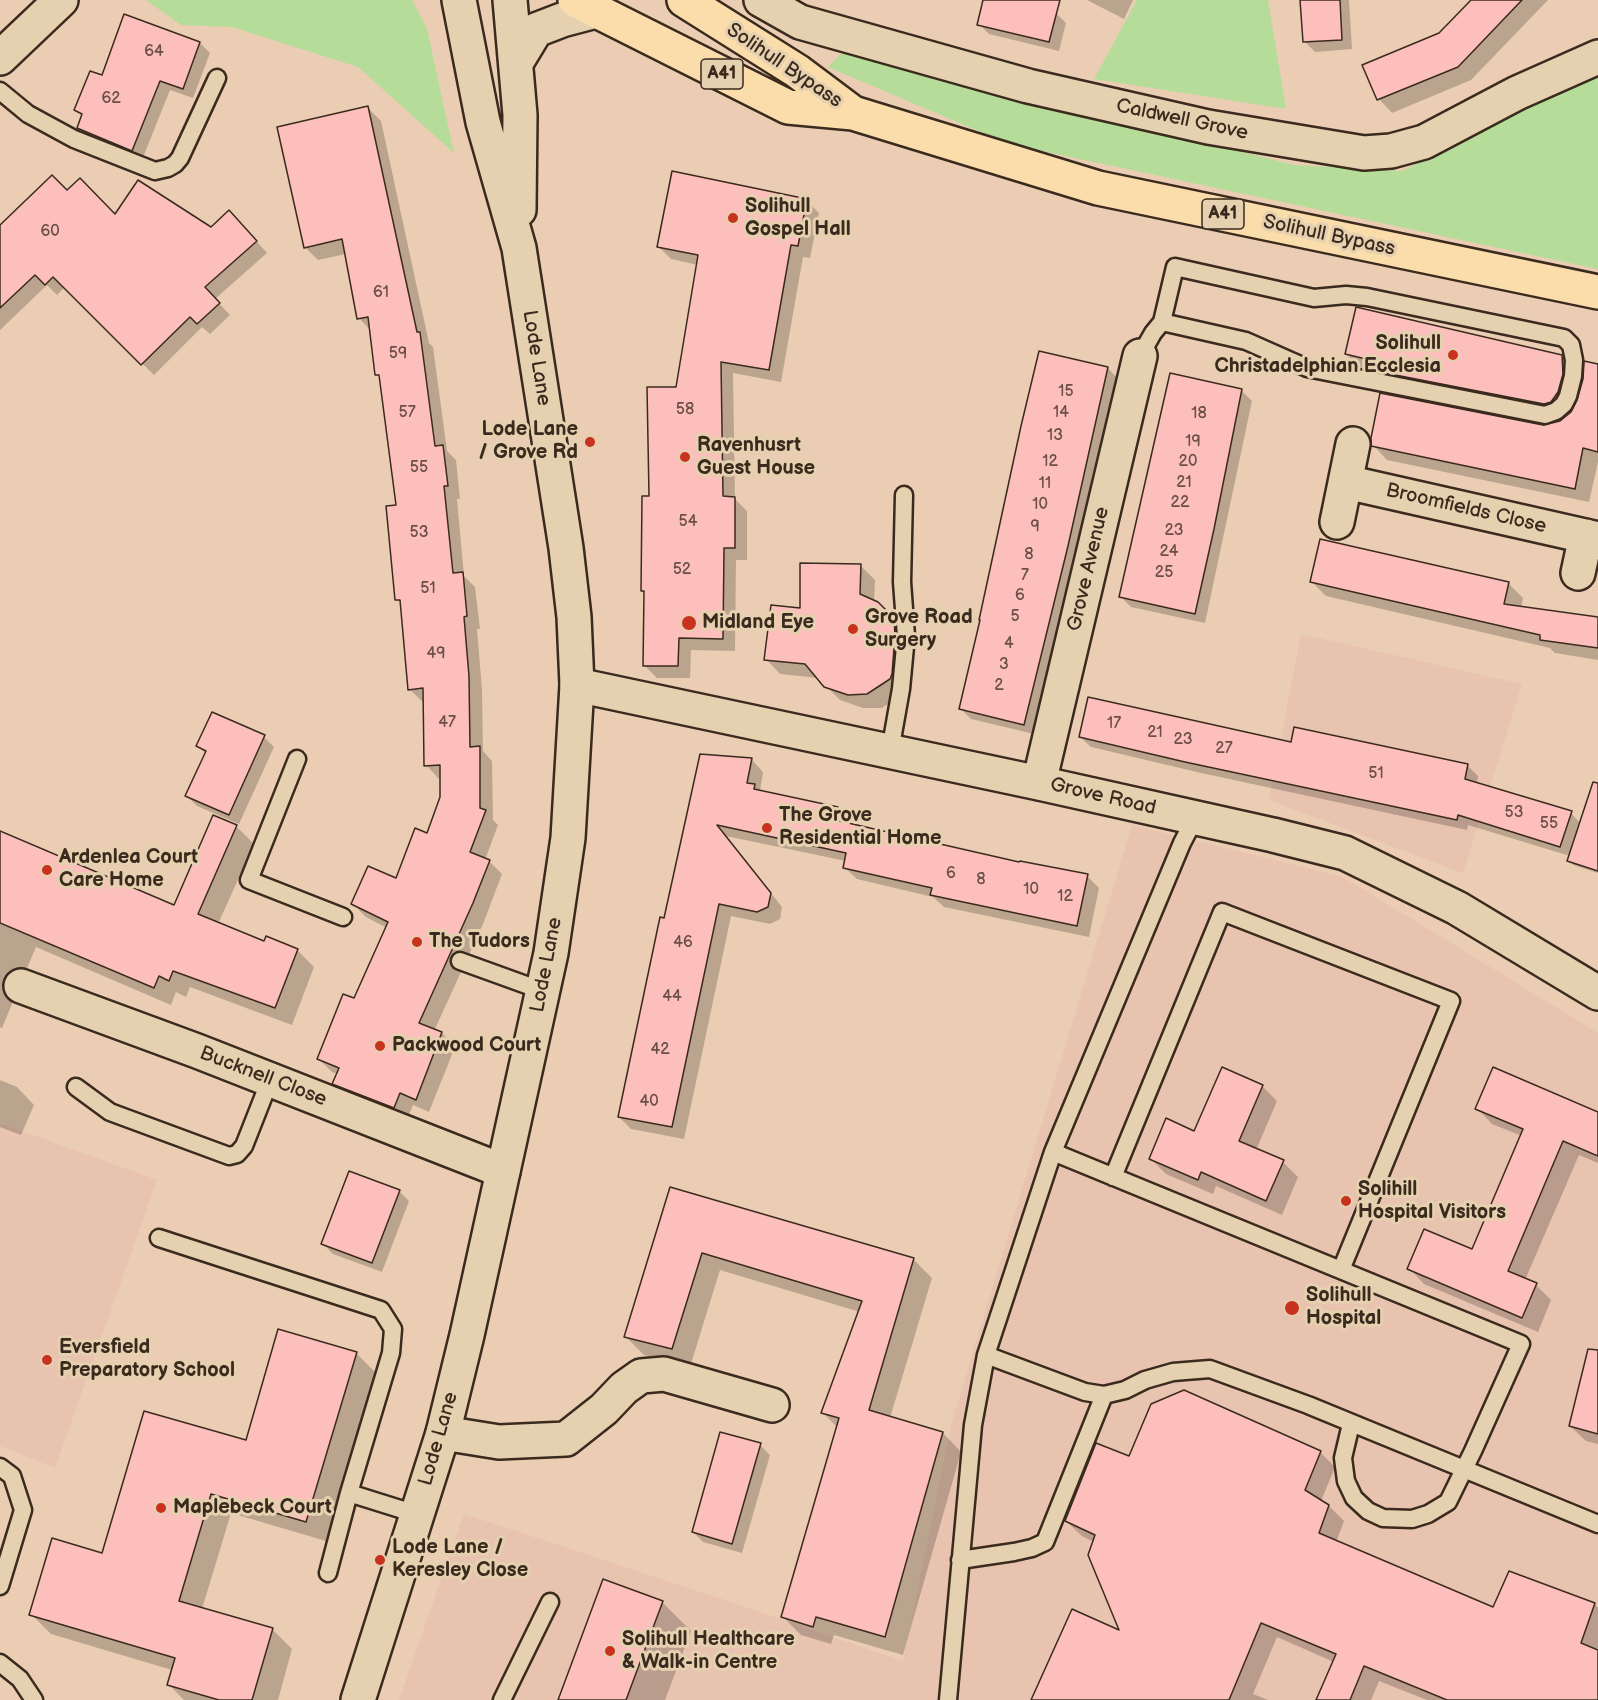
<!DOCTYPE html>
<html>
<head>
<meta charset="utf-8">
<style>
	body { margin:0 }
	canvas { display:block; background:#eacdb2 }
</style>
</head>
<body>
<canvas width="1598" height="1700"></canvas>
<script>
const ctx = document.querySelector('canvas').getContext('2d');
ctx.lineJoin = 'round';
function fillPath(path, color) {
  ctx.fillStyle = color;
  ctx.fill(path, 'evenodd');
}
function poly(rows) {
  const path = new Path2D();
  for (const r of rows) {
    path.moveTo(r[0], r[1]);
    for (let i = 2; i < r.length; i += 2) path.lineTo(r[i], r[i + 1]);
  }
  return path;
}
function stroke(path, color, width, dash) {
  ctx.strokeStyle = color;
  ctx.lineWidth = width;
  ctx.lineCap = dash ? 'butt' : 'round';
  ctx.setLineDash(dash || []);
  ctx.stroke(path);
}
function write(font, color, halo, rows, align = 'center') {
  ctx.font = font + ' "Balsamiq Sans",sans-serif';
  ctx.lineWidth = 6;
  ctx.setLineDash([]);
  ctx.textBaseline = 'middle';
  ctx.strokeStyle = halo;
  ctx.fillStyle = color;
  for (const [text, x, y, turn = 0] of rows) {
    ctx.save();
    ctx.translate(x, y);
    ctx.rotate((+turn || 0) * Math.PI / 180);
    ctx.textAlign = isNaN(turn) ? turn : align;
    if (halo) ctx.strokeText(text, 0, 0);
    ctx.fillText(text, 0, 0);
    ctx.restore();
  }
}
const built = poly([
	[1301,634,1522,684,1463,873,1269,800],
	[1132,825,1343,877,1598,1033,1598,1700,399,1700,464,1514,731,1602,903,1661,952,1422],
	[0,1123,157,1180,55,1468,0,1446]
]);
const green = poly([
	[146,0,412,0,427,29,454,153,358,67,232,27,181,25],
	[1137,0,1268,0,1286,109,1094,79],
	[843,52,1294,165,1402,171,1598,71,1598,269,1009,144,828,67]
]);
const shadow = poly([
	[985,0,1001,0,1056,13,1066,23,1059,51,989,34,979,24],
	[1087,0,1133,0,1124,19],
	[1302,0,1349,0,1352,49,1315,52,1304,41],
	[1473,0,1548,0,1471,80,1392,113,1379,99],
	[200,43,210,53,193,98,170,90,142,160,88,138,78,128,83,117,76,110,102,77],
	[368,108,381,121,429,343,433,347,447,451,456,460,460,499,457,499,464,576,475,587,480,629,477,629,482,690,483,751,492,761,493,820,498,825,485,860,489,861,502,874,483,924,434,1031,442,1033,455,1047,429,1112,413,1105,407,1120,347,1097,334,1084,338,1074,332,1072,319,1059,354,1000,387,928,366,917,353,904,397,880,428,835,442,797,442,779,439,779,426,765,425,702,423,702,409,689,402,605,397,599,397,506,381,379,377,374,371,331,359,318,346,254,318,260,305,247],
	[67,192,116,216,211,229,241,224,267,253,215,299,230,315,210,334,202,327,154,375,65,287,57,295,47,285,0,330,0,227],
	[807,201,819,213,810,258,803,257,781,382,733,373,735,499,747,511,747,560,736,560,735,651,691,650,690,678,657,678,644,665,645,593,643,591,651,498,677,388,698,265,671,259,658,246],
	[1346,354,1561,357,1577,372,1566,416,1560,419,1402,387,1390,376,1362,369],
	[1108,368,1118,379,1077,557,1034,734,971,719,961,709],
	[1242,391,1252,401,1205,623,1131,607,1121,597],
	[1598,420,1598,462,1589,502,1387,460,1373,445],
	[1321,540,1509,584,1523,598,1521,608,1598,619,1598,660,1555,653,1550,648,1326,596,1312,582],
	[861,566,875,580,874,602,908,634,904,693,882,708,863,708,840,700,818,678,780,674,766,659,802,609],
	[264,737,274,747,239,824,197,806,187,796,206,754,198,746],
	[1080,737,1293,744,1467,765,1478,776,1477,784,1571,813,1581,824,1598,835,1598,873,1573,865,1568,860,1570,856,1468,825,1467,830,1201,773,1091,747],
	[751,759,763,772,760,791,837,808,849,820,848,825,1020,864,1087,876,1099,888,1089,937,944,907,933,897,857,879,844,867,846,861,726,836,782,907,780,919,770,924,731,916,684,1139,631,1129,619,1117,665,919],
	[236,826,254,844,218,924,265,942,297,950,314,967,292,1025,190,987,186,997,176,992,171,1005,36,947,2,1028,0,1027,0,832,175,907],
	[0,1080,17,1087,34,1105,21,1135,0,1127],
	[1262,1086,1277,1101,1256,1150,1283,1162,1298,1177,1282,1215,1216,1186,1213,1194,1166,1174,1150,1158,1195,1132],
	[1477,1108,1598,1114,1598,1163,1579,1155,1525,1280,1536,1285,1551,1300,1538,1332,1424,1284,1409,1268,1473,1251,1522,1136,1492,1124],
	[671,1189,913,1259,932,1278,890,1418,943,1433,961,1452,903,1655,834,1635,831,1644,801,1635,783,1617,838,1428,823,1413,860,1312,720,1270,690,1367,644,1355,626,1337],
	[399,1191,409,1201,382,1272,333,1254,323,1244],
	[356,1353,376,1373,326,1541,231,1513,202,1609,272,1629,292,1649,278,1700,184,1700,168,1684,172,1670,51,1634,31,1614],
	[1598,1377,1598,1444,1586,1441,1570,1426],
	[760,1445,770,1455,742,1553,703,1542,693,1532],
	[1320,1452,1335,1467,1321,1501,1329,1506,1344,1521,1336,1542,1494,1609,1510,1573,1595,1604,1598,1608,1598,1700,1427,1700,1379,1681,1371,1700,1318,1700,1334,1662,1277,1637,1253,1694,1268,1700,1032,1700,1122,1632,1094,1542,1082,1536,1066,1521,1130,1458],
	[662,1602,691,1631,665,1700,559,1700]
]);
const building = poly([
	[983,0,1060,0,1049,42,977,25,983,0],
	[1300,0,1340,0,1342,40,1303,42,1300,0],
	[1471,0,1522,0,1458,67,1377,100,1362,65,1439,33,1471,0],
	[124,14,200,42,183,89,160,81,132,151,77,128,82,114,74,110,90,71,102,75,124,14],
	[368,106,417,332,420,332,435,446,443,445,448,486,444,486,453,573,463,572,467,616,464,617,469,676,470,747,480,746,480,808,486,810,470,852,490,860,473,903,419,1023,442,1032,416,1100,400,1093,394,1108,332,1084,339,1068,317,1059,343,994,354,998,388,922,351,904,368,866,396,878,415,828,427,833,440,797,440,765,424,766,423,688,408,690,400,600,395,600,386,506,396,505,379,375,375,375,368,317,357,319,342,239,304,248,277,127,368,106],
	[672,171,807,199,798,246,791,245,769,370,721,362,723,496,735,497,735,548,724,548,723,639,679,638,678,666,643,666,644,591,641,591,642,496,649,496,647,387,676,387,698,255,657,247,672,171],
	[52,175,67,190,80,178,115,214,138,180,211,227,229,210,257,241,205,287,220,303,197,324,190,317,141,365,53,277,45,285,35,275,0,308,0,225,52,175],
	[1356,307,1562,355,1563,374,1558,392,1551,402,1544,404,1385,373,1387,364,1345,354,1356,307],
	[1039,351,1108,367,1068,546,1024,725,959,709,980,620,979,620,1021,426,1039,351],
	[1584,361,1598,364,1598,452,1583,448,1575,489,1371,446,1371,438,1380,393,1543,425,1560,421,1571,412,1577,400,1583,379,1584,361],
	[1170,373,1242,389,1214,529,1195,614,1119,597,1170,373],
	[1320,539,1509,582,1504,604,1598,617,1598,648,1540,640,1540,635,1310,582,1320,539],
	[800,563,861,564,860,594,878,602,894,618,895,636,892,674,890,679,867,694,848,695,824,687,805,664,764,660,771,605,800,608,800,563],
	[1088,697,1291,742,1294,727,1468,764,1465,779,1572,811,1560,847,1458,815,1457,820,1185,762,1079,737,1088,697],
	[212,712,265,735,229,815,185,796,206,751,196,746,212,712],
	[700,754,752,758,747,783,755,784,754,789,838,807,835,820,1019,862,1020,861,1088,874,1077,926,930,895,932,888,843,868,846,853,717,825,771,893,768,907,757,912,719,904,672,1127,618,1117,660,917,664,918,700,754],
	[1593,782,1598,783,1598,871,1567,861,1593,782],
	[213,815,237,825,198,914,264,941,266,936,298,949,275,1008,173,971,169,981,159,976,154,988,0,923,0,831,174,905,213,815],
	[1222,1067,1263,1085,1239,1141,1284,1160,1266,1201,1201,1172,1198,1180,1149,1159,1166,1118,1194,1131,1222,1067],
	[1493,1067,1598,1112,1598,1156,1563,1141,1508,1271,1537,1283,1522,1318,1407,1269,1424,1229,1472,1249,1523,1129,1475,1109,1493,1067],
	[349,1171,400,1190,372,1263,321,1244,349,1171],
	[670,1187,914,1258,869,1410,943,1432,885,1637,816,1617,813,1627,781,1617,839,1418,821,1413,862,1301,702,1253,672,1349,624,1337,670,1187],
	[278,1329,357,1352,306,1522,211,1494,179,1601,273,1628,252,1700,219,1700,167,1685,175,1658,29,1615,52,1538,102,1553,144,1411,246,1440,278,1329],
	[1588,1349,1598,1350,1598,1434,1569,1426,1588,1349],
	[1184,1390,1321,1451,1305,1490,1329,1505,1319,1533,1493,1607,1509,1571,1595,1603,1581,1643,1598,1650,1598,1700,1447,1700,1364,1666,1350,1700,1316,1700,1336,1654,1261,1623,1229,1700,1031,1700,1072,1609,1119,1630,1088,1555,1095,1535,1065,1521,1096,1443,1129,1456,1151,1404,1184,1390],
	[720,1432,761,1443,732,1544,692,1532,720,1432],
	[603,1579,663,1601,626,1700,558,1700,603,1579]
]);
const service = poly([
	[0,91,28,114,74,139,155,171,168,168,175,164,180,158,217,78],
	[1140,356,1153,333,1162,322,1175,267,1314,298,1346,295,1367,297,1564,338,1571,345,1574,360,1573,376,1568,396,1564,404,1556,411,1545,415,1307,368,1246,341,1162,322],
	[890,751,901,689,906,636,902,582,904,495],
	[297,759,249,880,343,917],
	[460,961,543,991],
	[76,1087,110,1112,229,1156,237,1154,244,1146,270,1080],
	[1053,1152,1521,1344,1473,1451,1448,1502,1428,1514,1412,1519,1383,1518,1368,1511,1354,1498,1346,1481,1343,1458,1351,1424],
	[1113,1177,1222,912,1451,1001,1341,1270],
	[159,1238,381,1310,393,1329,391,1353,349,1493,328,1573],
	[986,1355,1085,1392,1104,1395,1125,1390,1145,1380,1173,1372,1210,1369,1308,1405,1598,1524],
	[0,1467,12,1476,23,1510,0,1586],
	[349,1493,416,1514],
	[960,1560,1014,1552,1032,1548,1045,1542,1104,1395],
	[0,1663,20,1679,34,1700],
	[502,1700,550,1602],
	[948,1700,973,1425,986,1355,1053,1152,1182,843,1195,818]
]);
const minor = poly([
	[761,0,800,22,1028,86,1208,127,1364,153,1391,151,1424,142,1517,93,1598,57],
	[0,58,61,0],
	[1346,482,1598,539],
	[1337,522,1353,444],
	[1578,573,1586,536],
	[577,685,1039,783,1273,835,1345,853,1457,908,1598,993],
	[1039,783,1140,356],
	[21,986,197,1051,503,1171],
	[443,1433,499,1442,566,1439,604,1409,624,1388,641,1376,664,1374,772,1405]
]);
const secondary = poly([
	[510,0,520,115,519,210],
	[516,63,536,30,562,20,596,11],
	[358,1700,443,1433,467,1335,551,953,568,838,577,685,574,617,566,548,519,248,483,122,459,0]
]);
const trunk = poly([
	[575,0,788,107,853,113,1098,188,1598,292],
	[684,0,797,71,853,113]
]);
const markers = [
	[733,218,6,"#c8321e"],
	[1453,355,6,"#c8321e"],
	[590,442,6,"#c8321e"],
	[685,457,6,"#c8321e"],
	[689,623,8,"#c8321e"],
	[853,629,6,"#c8321e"],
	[767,828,6,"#c8321e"],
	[47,870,6,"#c8321e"],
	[417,942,6,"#c8321e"],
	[380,1046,6,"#c8321e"],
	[1346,1201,6,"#c8321e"],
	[1292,1308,8,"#c8321e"],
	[47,1360,6,"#c8321e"],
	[161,1508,6,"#c8321e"],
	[380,1560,6,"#c8321e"],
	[610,1651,6,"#c8321e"]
];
const numberNames = [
	["64",154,52],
	["62",111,99],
	["60",50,232],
	["61",381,293],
	["59",398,354],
	["15",1066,392],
	["58",685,410],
	["57",407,413],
	["14",1061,413],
	["18",1199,414],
	["13",1055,436],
	["19",1193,442],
	["12",1050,462],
	["20",1188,462],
	["55",419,468],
	["21",1184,483],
	["11",1045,484],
	["22",1180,503],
	["10",1040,505],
	["54",688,522],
	["9",1035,527],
	["23",1174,531],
	["53",419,533],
	["24",1169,552],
	["8",1029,555],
	["52",682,570],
	["25",1164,573],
	["7",1025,576],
	["51",428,589],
	["6",1020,596],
	["5",1015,617],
	["4",1009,644],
	["49",436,654],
	["3",1004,665],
	["2",999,686],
	["47",447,723],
	["17",1114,724],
	["21",1155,733],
	["23",1183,740],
	["27",1224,749],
	["51",1376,774],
	["53",1514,813],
	["55",1549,824],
	["6",951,874],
	["8",981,880],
	["10",1031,890],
	["12",1065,897],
	["46",683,943],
	["44",672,997],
	["42",660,1050],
	["40",649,1102]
];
const shields = [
	[722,74,42],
	[1223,214,42]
];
const shieldNames = [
	["A41",722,74],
	["A41",1223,214]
];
const streetNames = [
	["Solihull Bypass",784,66,34],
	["Caldwell Grove",1182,120,12],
	["Solihull Bypass",1329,236,12],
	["Lode Lane",536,358,81],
	["Broomfields Close",1466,509,13],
	["Grove Avenue",1089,569,-77],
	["Grove Road",1103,797,13],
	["Lode Lane",547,965,-79],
	["Bucknell Close",263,1077,21],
	["Lode Lane",439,1439,-74]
];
const poiNames = [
	["Solihull",745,207],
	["Gospel Hall",745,230],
	["Solihull",1441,344,"right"],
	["Christadelphian Ecclesia",1441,367,"right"],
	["Lode Lane",578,430,"right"],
	["/ Grove Rd",578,453,"right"],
	["Ravenhusrt",697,446],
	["Guest House",697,469],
	["Grove Road",865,618],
	["Surgery",865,641],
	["Midland Eye",702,623],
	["The Grove",779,816],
	["Residential Home",779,839],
	["Ardenlea Court",59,858],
	["Care Home",59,881],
	["The Tudors",429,942],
	["Packwood Court",392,1046],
	["Solihill",1358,1190],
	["Hospital Visitors",1358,1213],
	["Solihull",1306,1296],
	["Hospital",1306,1319],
	["Eversfield",59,1348],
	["Preparatory School",59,1371],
	["Maplebeck Court",173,1508],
	["Lode Lane /",392,1548],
	["Keresley Close",392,1571],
	["Solihull Healthcare",622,1640],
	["& Walk-in Centre",622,1663]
];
fillPath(built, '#e8c3af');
fillPath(green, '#b5dd99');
fillPath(shadow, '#0003');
fillPath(building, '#fcbfbc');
stroke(building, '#3b2a1e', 1.5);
stroke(service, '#3b2a1e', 21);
stroke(minor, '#3b2a1e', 38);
stroke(secondary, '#3b2a1e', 38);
stroke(trunk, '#3b2a1e', 38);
stroke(service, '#e5d0af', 16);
stroke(minor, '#e5d0af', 33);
stroke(secondary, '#e5d0af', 33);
stroke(trunk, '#faddab', 33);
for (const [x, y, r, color] of markers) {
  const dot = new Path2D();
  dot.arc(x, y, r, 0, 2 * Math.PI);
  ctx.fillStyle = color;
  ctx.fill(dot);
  stroke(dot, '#e5d0af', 2);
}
write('16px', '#6b4f46', null, numberNames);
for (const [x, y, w] of shields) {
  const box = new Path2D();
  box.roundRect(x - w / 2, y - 15, w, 30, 4.5);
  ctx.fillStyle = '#e5d0af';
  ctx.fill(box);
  stroke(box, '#3b2a1e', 1.5);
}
write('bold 18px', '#3b2a1e', null, shieldNames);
write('20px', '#3b2a1e', '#e5d0af', streetNames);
write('bold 20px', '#3b2a1e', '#e5d0af', poiNames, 'left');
</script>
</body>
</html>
